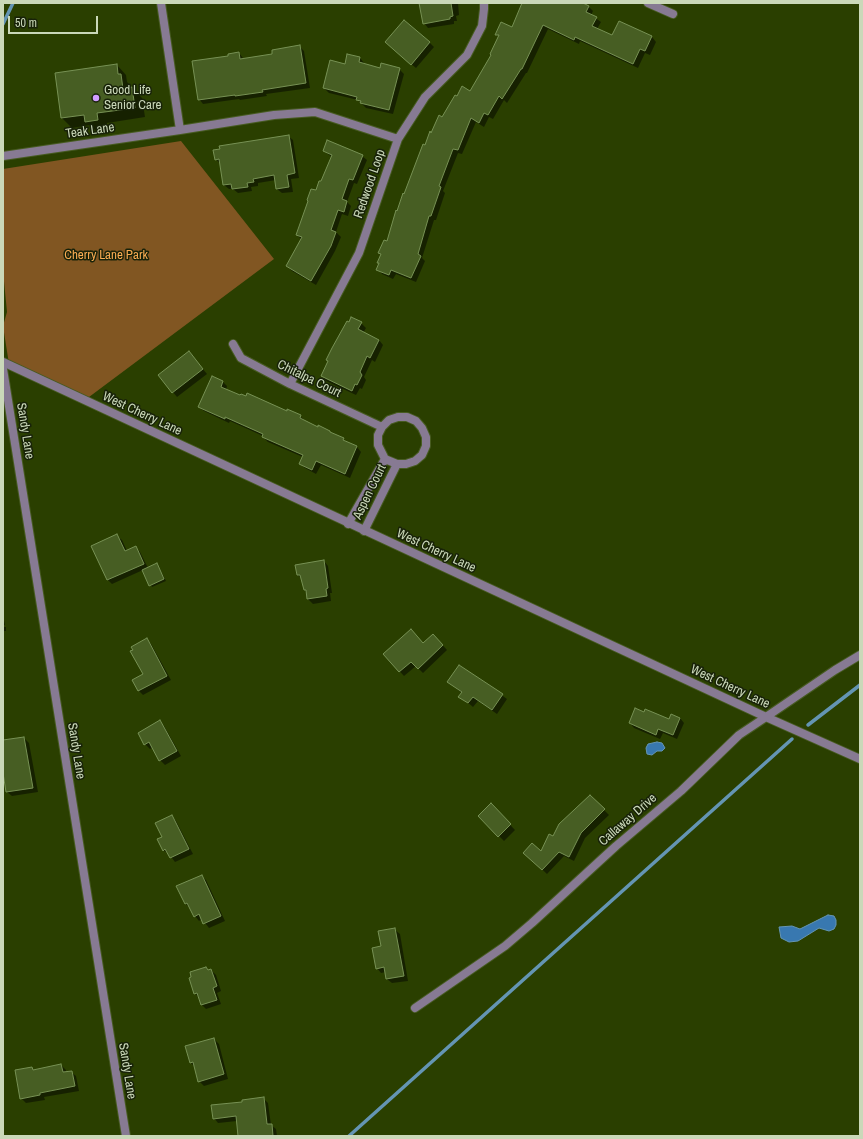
<!DOCTYPE html>
<html>
<head>
<meta charset="utf-8">
<style>
	body { margin:0 }
	#map { position:relative; width:863px; height:1139px; overflow:hidden; background:#2a3f00; font-family:"Archivo Narrow",sans-serif }
	canvas { display:block }
	.frame { position:absolute; inset:0; border:4px solid #cad8b9; pointer-events:none }
	.scale { position:absolute; left:8px; top:16px; width:90px; height:18px; box-sizing:border-box; border:2px solid #cad8b9; border-top:0; padding-left:5px; font-size:12px; line-height:14px; white-space:nowrap; color:#cad8b9; -webkit-text-stroke:3px #182209; paint-order:stroke }
</style>
</head>
<body>
<div id="map">
<canvas width="863" height="1139"></canvas>
<div class="frame"></div>
<div class="scale">50 m</div>
</div>
<script>
const ctx = document.querySelector('canvas').getContext('2d');
ctx.lineJoin = 'round';
function fillPath(path, color) {
  ctx.fillStyle = color;
  ctx.fill(path, 'evenodd');
}
function poly(rows) {
  const path = new Path2D();
  for (const r of rows) {
    path.moveTo(r[0], r[1]);
    for (let i = 2; i < r.length; i += 2) path.lineTo(r[i], r[i + 1]);
  }
  return path;
}
function stroke(path, color, width, dash) {
  ctx.strokeStyle = color;
  ctx.lineWidth = width;
  ctx.lineCap = dash ? 'butt' : 'round';
  ctx.setLineDash(dash || []);
  ctx.stroke(path);
}
function write(font, color, halo, rows, align = 'center') {
  ctx.font = font + ' "Archivo Narrow",sans-serif';
  ctx.lineWidth = 3;
  ctx.setLineDash([]);
  ctx.textBaseline = 'middle';
  ctx.strokeStyle = halo;
  ctx.fillStyle = color;
  for (const [text, x, y, turn = 0] of rows) {
    ctx.save();
    ctx.translate(x, y);
    ctx.rotate((+turn || 0) * Math.PI / 180);
    ctx.textAlign = isNaN(turn) ? turn : align;
    if (halo) ctx.strokeText(text, 0, 0);
    ctx.fillText(text, 0, 0);
    ctx.restore();
  }
}
const green = poly([
	[181,141,274,259,85,400,9,364,3,326,7,312,3,271,3,169]
]);
const water = poly([
	[657,742,662,743,665,748,662,751,657,751,652,755,647,754,646,748,648,744,657,742],
	[828,915,834,916,836,920,836,925,834,929,829,931,819,928,798,941,789,942,781,938,779,927,792,926,800,929,828,915]
]);
const shadow = poly([
	[420,3,458,3,459,15,456,16,457,21,454,21,454,24,428,28,424,23],
	[524,3,580,3,589,7,593,11,591,15,601,22,597,29,613,36,619,23,652,37,656,42,650,55,645,53,638,68,580,41,579,44,548,29,527,73,526,73,507,103,504,100,493,119,489,117,484,127,476,122,462,154,458,153,443,191,445,193,436,220,434,220,422,258,425,261,416,282,396,274,393,279,382,274,378,269,380,264,378,262,382,255,380,253,388,242,425,146,457,97,470,92,492,55,499,37,497,34,512,29],
	[429,42,434,47,416,68,391,47],
	[299,46,304,51,310,88,266,94,267,96,240,100,239,99,203,104,199,99,239,53,243,58,244,60,274,55],
	[360,58,364,63,364,65,381,69,399,69,404,74,393,114,366,108,358,100,329,93,324,88,346,65],
	[117,65,126,75,127,82,130,85,131,89,132,88,142,98,145,117,107,123,107,130,96,131,90,125,72,128,62,118,56,74],
	[288,136,293,140,299,178,291,179,293,192,282,193,277,189,276,180,258,183,258,186,251,187,252,191,238,193,233,189,229,189,224,185,221,165,216,159],
	[324,151,362,156,367,160,357,184,354,183,347,202,351,206,348,216,342,214,336,232,341,237,335,251,316,285,292,271,287,266,302,240,297,235,332,157],
	[361,323,366,328,363,333,379,340,383,345,375,362,372,360,364,377,366,380,362,389,360,388,356,395,326,381,322,376],
	[193,357,207,374,177,397,159,375],
	[223,382,227,386,226,390,300,416,305,421,318,428,330,432,343,439,348,443,357,447,361,452,350,478,321,465,316,474,305,468,300,464,303,457,268,442,263,437,263,436,230,421,229,423,204,411,199,407],
	[117,536,122,540,127,551,136,547,140,552,148,568,157,564,166,581,152,587,143,570,112,584,107,579],
	[324,561,328,566,332,593,330,593,331,601,313,604,308,599,302,579,298,575],
	[3,616,5,625,3,625],
	[3,627,6,627,6,631,3,631],
	[147,640,151,644,171,680,143,695,139,691,144,675],
	[438,640,447,650,423,673,416,666,404,676,384,654],
	[481,680,507,699,497,714,478,701,473,707,460,696,462,693,448,682],
	[680,718,684,723,677,739,663,733,660,739,634,728,630,723,669,720],
	[159,722,164,726,181,756,165,765,160,760,153,747,150,749,145,744],
	[24,738,29,743,38,792,12,796,7,792,3,773,3,741],
	[590,796,609,815,585,838,574,861,564,856,547,874,529,857,541,853],
	[491,805,515,830,504,841,479,816],
	[172,816,176,821,193,854,175,862,169,854,163,850,163,838],
	[201,876,206,880,225,921,209,928,202,919,199,921,195,916,190,908,185,903],
	[395,930,400,934,408,981,392,983,387,979,386,972,381,973,377,968,382,947],
	[206,968,209,971,211,970,216,975,221,991,217,993,221,1004,206,1009,202,1005,199,998,195,993,193,978],
	[214,1039,219,1044,228,1079,204,1086,199,1081,195,1067,191,1063],
	[61,1065,66,1070,66,1073,71,1072,76,1076,79,1091,44,1097,45,1100,26,1103,21,1098,32,1068,34,1070],
	[263,1098,268,1103,271,1125,276,1129,277,1136,239,1136,237,1121,218,1123,214,1118,243,1103]
]);
const stream = poly([
	[3,24,13,3],
	[808,725,860,685],
	[349,1136,792,739]
]);
const building = poly([
	[419,3,451,3,453,16,450,17,450,19,423,24,419,3],
	[522,3,583,3,589,6,586,12,597,17,592,26,612,35,619,21,652,36,645,51,640,49,633,64,575,37,574,40,543,25,522,69,521,69,502,99,499,96,488,115,484,113,479,123,471,118,458,150,453,149,439,186,441,187,431,216,429,216,418,254,421,256,411,278,391,270,389,275,376,270,379,263,377,263,381,254,378,253,384,240,387,241,396,210,397,211,403,193,404,194,423,144,425,145,430,131,431,133,439,115,442,117,455,95,457,96,462,86,470,91,491,55,490,54,499,35,495,35,501,22,512,27,522,3],
	[404,20,430,42,411,65,385,42,404,20],
	[300,45,306,83,262,90,263,92,235,96,235,95,198,100,192,61,228,56,228,54,239,52,240,59,272,54,272,50,300,45],
	[347,54,360,57,359,62,380,68,381,63,400,68,389,110,360,103,361,101,356,100,357,97,323,88,330,60,345,64,347,54],
	[117,64,118,74,121,74,123,89,132,87,135,108,97,113,98,120,85,122,84,115,61,118,55,73,117,64],
	[289,135,295,173,287,175,289,187,276,189,274,175,253,179,254,182,247,183,248,187,232,189,231,184,223,185,219,159,215,160,213,150,220,149,219,146,289,135],
	[327,140,363,155,353,180,349,179,342,199,347,201,344,212,338,210,331,230,336,232,331,246,311,281,286,266,302,237,296,235,308,201,307,200,311,189,316,190,319,181,321,181,332,155,323,151,327,140],
	[351,317,362,322,358,329,379,340,370,358,367,356,360,372,362,375,357,385,355,384,352,391,321,376,328,361,326,360,332,348,347,321,349,322,351,317],
	[189,351,203,369,172,393,158,375,189,351],
	[212,376,223,381,221,387,240,395,241,394,246,396,247,393,287,411,287,409,301,415,300,418,318,427,318,425,330,431,330,432,344,438,343,440,357,446,345,474,316,461,312,470,299,464,303,455,262,437,263,434,225,417,225,419,198,407,212,376],
	[117,534,125,551,136,546,144,564,107,580,91,546,117,534],
	[324,560,328,588,326,589,327,596,307,599,306,590,304,590,300,575,297,575,295,565,324,560],
	[157,563,164,579,149,586,142,570,157,563],
	[411,629,423,643,433,634,443,645,418,669,411,662,399,672,383,654,411,629],
	[147,638,167,676,138,691,132,680,143,674,130,651,133,650,131,647,147,638],
	[459,665,503,694,492,710,473,697,468,703,458,697,462,692,447,682,459,665],
	[635,708,644,712,645,709,669,719,671,714,680,718,673,735,658,729,656,735,629,723,635,708],
	[160,720,177,751,159,761,149,742,144,745,138,733,160,720],
	[24,737,33,788,6,792,3,773,3,740,24,737],
	[590,795,605,809,581,833,569,857,559,852,542,870,523,853,532,843,541,851,549,834,553,836,559,824,590,795],
	[491,803,511,824,498,837,478,816,491,803],
	[172,815,189,849,170,858,165,849,163,851,157,839,162,837,155,823,172,815],
	[202,875,221,916,203,924,199,914,194,917,187,903,185,904,176,886,202,875],
	[395,928,404,976,386,979,384,967,376,969,372,948,381,946,378,931,395,928],
	[206,967,208,970,211,969,217,986,213,988,217,1000,201,1005,197,993,194,994,189,978,191,977,190,972,206,967],
	[214,1038,224,1074,198,1082,193,1062,190,1063,185,1046,214,1038],
	[61,1064,63,1072,72,1071,75,1086,40,1093,40,1095,20,1099,15,1070,32,1067,33,1070,61,1064],
	[264,1097,267,1124,272,1124,273,1136,238,1136,236,1116,213,1119,211,1105,242,1102,242,1100,264,1097]
]);
const minor = poly([
	[161,3,180,130],
	[648,3,673,14],
	[3,156,180,130,274,115,315,112,398,139],
	[233,344,241,358,290,384,382,427],
	[3,369,126,1136],
	[290,384,359,253,398,139,425,97,467,55,482,26,484,9,484,3],
	[398,417,407,417,416,421,422,428,426,437,426,446,422,455,415,461,406,464,397,464,385,459,378,445,378,435,382,427,389,420,398,417],
	[348,524,385,459],
	[364,531,397,464],
	[415,1008,505,946,532,923,616,846,681,791,739,735,766,717,860,759]
]);
const tertiary = poly([
	[3,362,766,717,835,670,860,655]
]);
const markers = [
	[96,98,4,"#d09dff"]
];
const poiNames = [
	["Good Life",104,91],
	["Senior Care",104,106]
];
const streetNames = [
	["Teak Lane",90,131,-8],
	["Redwood Loop",370,184,-71],
	["Chitalpa Court",309,379,26],
	["West Cherry Lane",142,414,25],
	["Sandy Lane",25,431,81],
	["Aspen Court",370,492,-64],
	["West Cherry Lane",436,551,25],
	["West Cherry Lane",730,687,25],
	["Sandy Lane",76,751,81],
	["Callaway Drive",628,820,-41],
	["Sandy Lane",127,1071,81]
];
const parkNames = [
	["Cherry Lane Park",106,256]
];
fillPath(green, '#815622');
fillPath(water, '#3878b0');
stroke(water, '#6495b3', 1);
fillPath(shadow, '#0007');
stroke(stream, '#6495b3', 3.5);
fillPath(building, '#475e23');
stroke(building, '#779154', 1);
stroke(minor, '#475b21', 10);
stroke(tertiary, '#475b21', 10);
stroke(minor, '#877a93', 8);
stroke(tertiary, '#877a93', 8);
for (const [x, y, r, color] of markers) {
  const dot = new Path2D();
  dot.arc(x, y, r, 0, 2 * Math.PI);
  ctx.fillStyle = color;
  ctx.fill(dot);
  stroke(dot, '#182209', 1.5);
}
write('13px', '#cad8b9', '#182209', poiNames, 'left');
write('13px', '#cad8b9', '#182209', streetNames);
write('13px', '#faac52', '#182209', parkNames);
</script>
</body>
</html>
